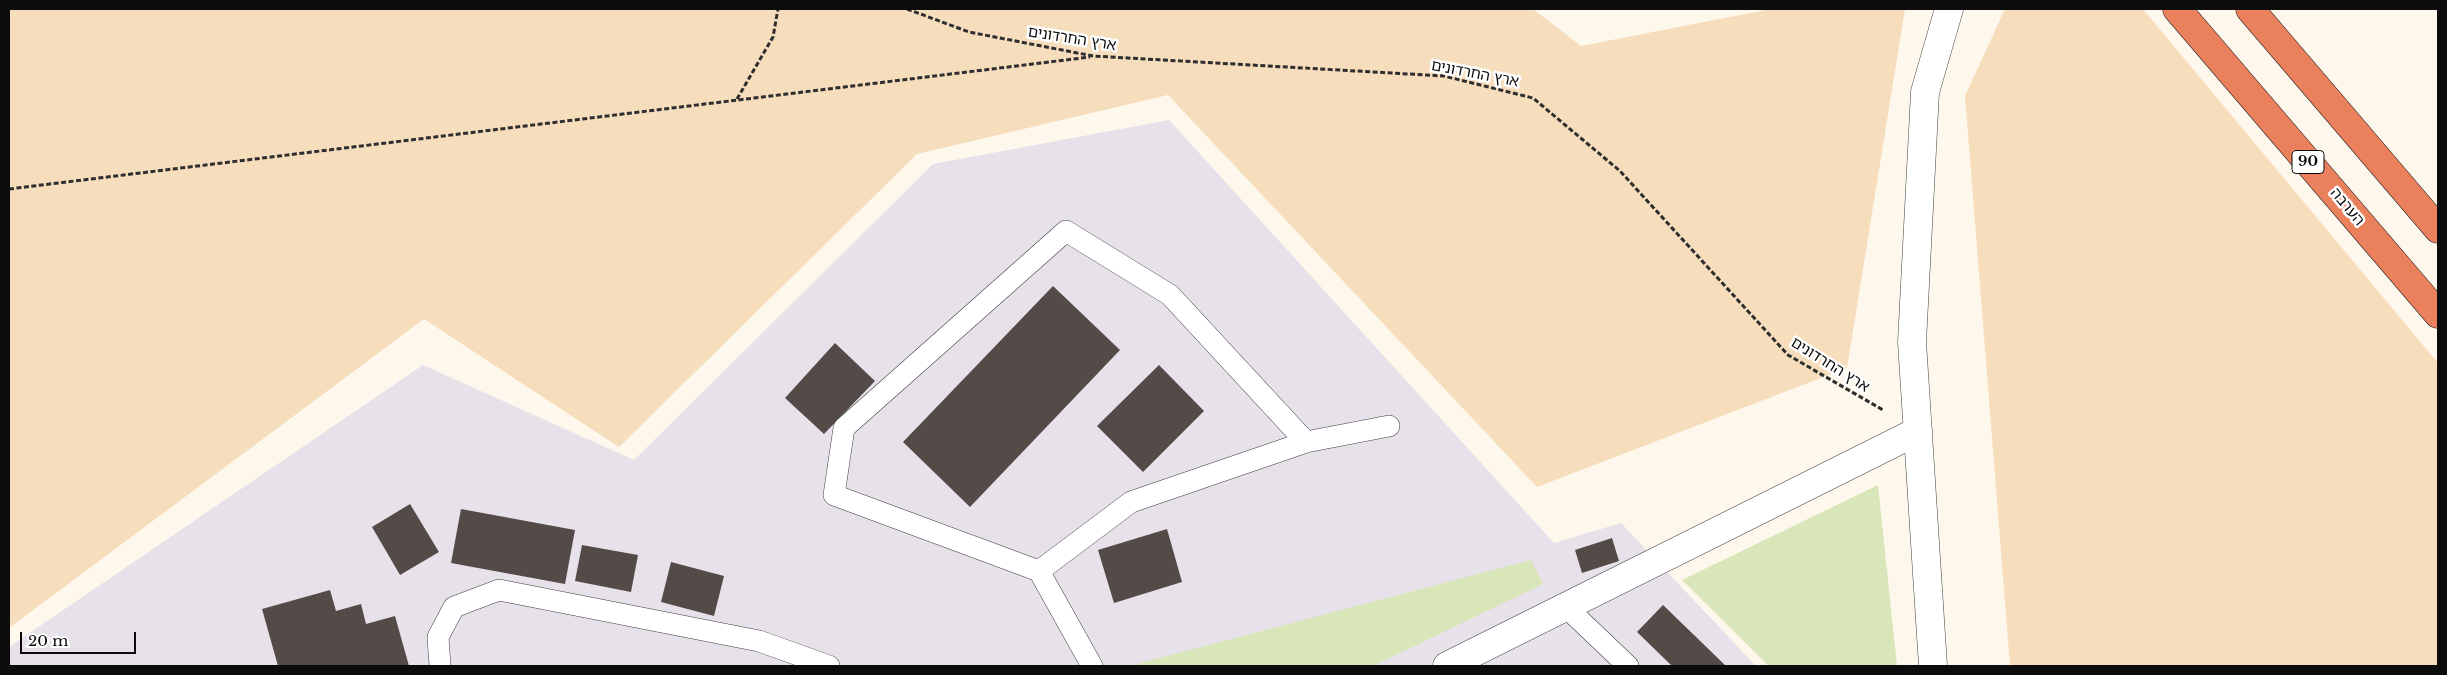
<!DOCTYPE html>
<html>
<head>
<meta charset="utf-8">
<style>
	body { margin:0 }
	#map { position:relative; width:2447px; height:675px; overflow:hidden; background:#fef7ec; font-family:"Libre Baskerville",serif }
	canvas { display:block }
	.frame { position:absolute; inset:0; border:10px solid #0c0c0c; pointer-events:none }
	.scale { position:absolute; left:20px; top:632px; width:116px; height:22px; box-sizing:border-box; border:2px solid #0c0c0c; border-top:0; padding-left:6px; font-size:15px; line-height:18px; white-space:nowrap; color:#0c0c0c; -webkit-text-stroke:4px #fff; paint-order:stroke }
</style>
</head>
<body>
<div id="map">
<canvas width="2447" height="675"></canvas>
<div class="frame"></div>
<div class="scale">20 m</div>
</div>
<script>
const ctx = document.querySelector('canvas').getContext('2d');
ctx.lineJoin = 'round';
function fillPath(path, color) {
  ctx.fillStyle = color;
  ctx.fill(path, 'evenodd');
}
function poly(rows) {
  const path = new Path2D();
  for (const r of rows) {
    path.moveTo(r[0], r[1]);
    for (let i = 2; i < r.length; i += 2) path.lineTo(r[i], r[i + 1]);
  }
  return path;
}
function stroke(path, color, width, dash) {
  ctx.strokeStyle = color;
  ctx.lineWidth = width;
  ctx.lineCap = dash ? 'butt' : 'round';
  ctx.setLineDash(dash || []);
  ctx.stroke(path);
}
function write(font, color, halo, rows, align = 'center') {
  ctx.font = font + ' "Libre Baskerville","Noto Sans Hebrew",serif';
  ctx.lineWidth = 5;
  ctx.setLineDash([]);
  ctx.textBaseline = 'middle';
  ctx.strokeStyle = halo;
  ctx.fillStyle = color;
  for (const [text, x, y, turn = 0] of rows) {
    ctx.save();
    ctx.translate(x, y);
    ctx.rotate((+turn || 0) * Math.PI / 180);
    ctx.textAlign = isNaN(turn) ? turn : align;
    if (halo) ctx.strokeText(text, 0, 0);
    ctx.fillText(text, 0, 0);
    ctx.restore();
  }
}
const industrial = poly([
	[1169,120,1554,543,1621,523,1756,666,9,666,9,647,423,365,634,460,933,164]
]);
const green = poly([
	[1878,485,1897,666,1769,666,1682,580],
	[1531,560,1543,584,1373,666,1129,666]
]);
const sand = poly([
	[9,9,1533,9,1581,46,1771,9,1905,9,1847,368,1537,487,1168,95,917,154,619,447,424,319,9,628],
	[2005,9,2143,9,2438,363,2438,666,2010,666,1965,96]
]);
const building = poly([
	[1053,286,1120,350,970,507,903,442],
	[835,343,875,381,824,434,785,398],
	[1159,365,1204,411,1143,472,1097,426],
	[410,504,439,552,400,575,372,527],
	[461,509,575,530,565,584,451,563],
	[1167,529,1182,582,1114,603,1098,550],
	[1612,538,1619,561,1582,573,1575,550],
	[582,545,638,555,631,592,575,581],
	[671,562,724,576,714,616,661,602],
	[330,590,336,611,361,604,366,624,395,616,409,666,278,666,262,609],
	[1663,605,1726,666,1672,666,1637,632]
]);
const path = poly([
	[907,9,969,32,1093,56,1444,76,1533,98,1620,171,1788,355,1883,410],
	[737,99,773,37,778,9],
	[9,189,1090,57]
]);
const lane = poly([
	[1039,571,1131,502,1306,442],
	[1566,607,1628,666],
	[440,666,438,637,454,607,499,590,759,641,829,666],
	[1092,666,1039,571,834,495,844,428,1066,231,1170,295,1306,442,1389,426]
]);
const street = poly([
	[1447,666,1918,431],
	[1933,666,1912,342,1925,92,1949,9]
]);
const highway = poly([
	[2177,9,2438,314],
	[2250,9,2438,229]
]);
const shields = [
	[2308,162,32]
];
const shieldNames = [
	["90",2308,162]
];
const streetNames = [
	["ארץ החרדונים",1072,39,9],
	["ארץ החרדונים",1475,74,11],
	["הערבה",2347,207,50],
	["ארץ החרדונים",1830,365,32]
];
fillPath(industrial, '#e7e1ea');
fillPath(green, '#d9e6b9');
fillPath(sand, '#f6ddbc');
fillPath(building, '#544b49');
stroke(lane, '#3f3f3f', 22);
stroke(street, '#3f3f3f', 29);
stroke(highway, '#1d1d1d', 29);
stroke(path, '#2e2e2e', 3, [5, 2.5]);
stroke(lane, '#fff', 21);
stroke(street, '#fff', 28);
stroke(highway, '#eb805d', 28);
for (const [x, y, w] of shields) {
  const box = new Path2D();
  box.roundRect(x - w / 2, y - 11.5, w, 23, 4);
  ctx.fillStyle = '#fff';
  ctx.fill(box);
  stroke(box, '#0c0c0c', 1);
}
write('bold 14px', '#0c0c0c', null, shieldNames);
write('15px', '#0c0c0c', '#fff', streetNames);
</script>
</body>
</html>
